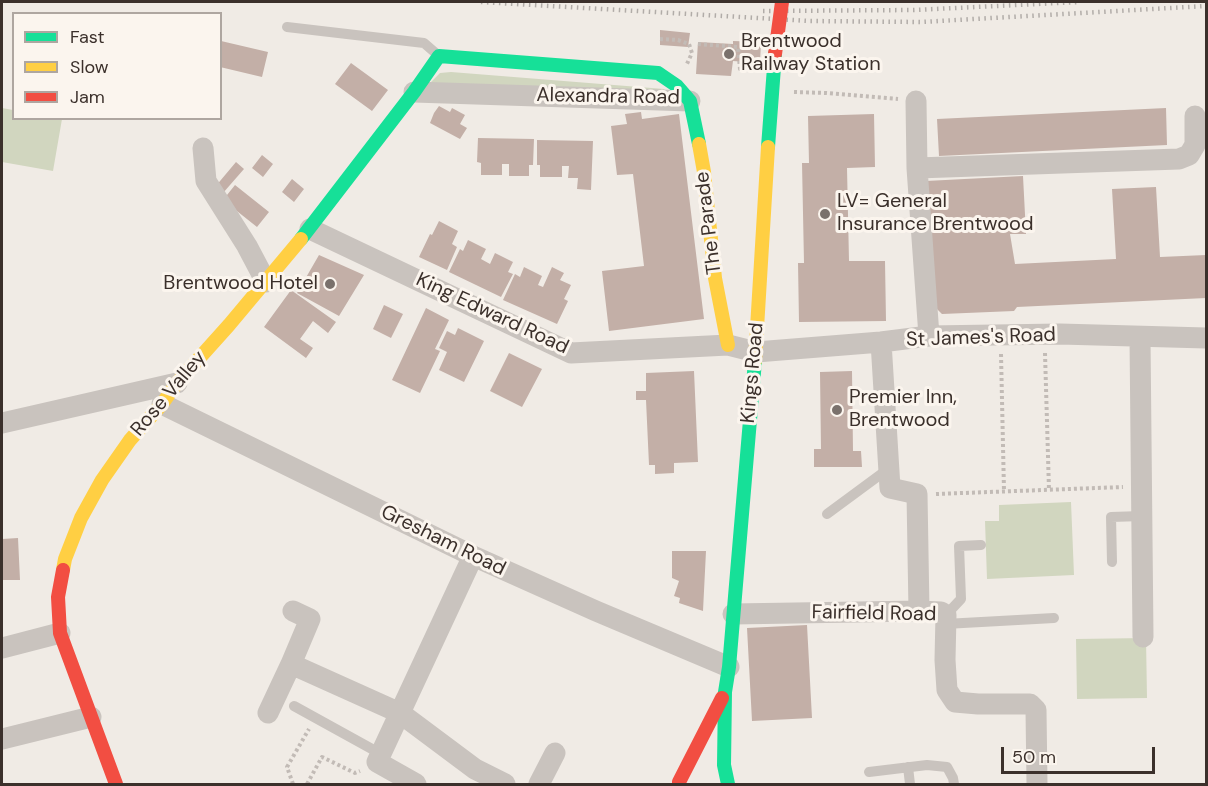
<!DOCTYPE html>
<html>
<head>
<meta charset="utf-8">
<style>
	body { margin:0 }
	#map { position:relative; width:1208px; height:786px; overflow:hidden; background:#f0ebe5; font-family:"DM Sans",sans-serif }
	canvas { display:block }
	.frame { position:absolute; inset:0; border:3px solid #3b302b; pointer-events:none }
	.legend { position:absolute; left:12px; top:12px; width:210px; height:108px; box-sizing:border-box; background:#fbf5ee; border:2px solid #aea6a0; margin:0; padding:8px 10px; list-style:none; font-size:18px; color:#3b302b }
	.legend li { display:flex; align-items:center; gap:12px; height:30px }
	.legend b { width:30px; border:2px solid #aea6a0 }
	.scale { position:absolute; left:1001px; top:747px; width:154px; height:27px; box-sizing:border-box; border:3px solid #3b302b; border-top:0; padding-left:8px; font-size:18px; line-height:21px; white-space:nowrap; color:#3b302b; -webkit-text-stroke:4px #fbf5ee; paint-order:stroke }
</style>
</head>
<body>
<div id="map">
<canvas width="1208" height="786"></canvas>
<div class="frame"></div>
<ul class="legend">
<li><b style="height:8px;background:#16e098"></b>Fast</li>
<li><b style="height:8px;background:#ffcf43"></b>Slow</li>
<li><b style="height:8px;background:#f24e42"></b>Jam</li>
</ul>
<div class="scale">50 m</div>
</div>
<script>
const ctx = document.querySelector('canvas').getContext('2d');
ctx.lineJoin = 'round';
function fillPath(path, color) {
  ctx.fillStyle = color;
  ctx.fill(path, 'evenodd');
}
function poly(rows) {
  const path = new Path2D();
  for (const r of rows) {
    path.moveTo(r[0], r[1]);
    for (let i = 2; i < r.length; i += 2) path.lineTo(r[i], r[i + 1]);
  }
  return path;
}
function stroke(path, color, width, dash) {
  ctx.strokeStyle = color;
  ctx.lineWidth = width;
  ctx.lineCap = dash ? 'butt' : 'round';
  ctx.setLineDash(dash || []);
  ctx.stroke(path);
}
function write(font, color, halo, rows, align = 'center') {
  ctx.font = font + ' "DM Sans",sans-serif';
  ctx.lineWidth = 6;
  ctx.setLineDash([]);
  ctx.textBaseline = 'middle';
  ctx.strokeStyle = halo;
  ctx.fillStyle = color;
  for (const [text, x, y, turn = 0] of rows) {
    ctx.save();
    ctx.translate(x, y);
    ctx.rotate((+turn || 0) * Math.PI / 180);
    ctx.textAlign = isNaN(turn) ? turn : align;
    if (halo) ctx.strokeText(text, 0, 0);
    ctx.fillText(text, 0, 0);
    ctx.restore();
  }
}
const green = poly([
	[451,72,664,89,667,93,429,84,440,73],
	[2,108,13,110,14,118,62,119,53,171,2,162],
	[1071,502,1074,575,987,579,985,521,999,521,999,505],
	[1146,638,1147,698,1077,699,1076,639]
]);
const building = poly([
	[660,30,690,33,688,47,660,45],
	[221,41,268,52,262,77,220,67],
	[733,41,761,42,760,63,733,61,731,76,696,74,698,42,733,44],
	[351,63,388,90,372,111,335,84],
	[439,106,450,112,452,108,465,115,460,124,467,128,460,139,430,123,434,113],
	[1166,108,1167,145,939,156,937,119],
	[641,112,642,119,679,114,704,319,609,331,602,271,644,266,633,174,617,175,611,126,627,124,625,114],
	[874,114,875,167,847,168,849,261,885,261,886,321,799,322,798,263,804,263,802,163,809,163,808,116],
	[478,138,534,139,533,165,529,165,529,176,509,176,509,164,502,164,502,175,481,175,481,163,477,162],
	[537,140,593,141,591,190,577,189,578,178,568,178,569,166,562,166,562,177,540,177,540,165,537,165],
	[262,155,273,164,263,177,252,168],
	[236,162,244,169,223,193,215,187],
	[1023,176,1026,234,1010,234,1015,264,1116,259,1112,189,1156,187,1160,257,1206,255,1206,298,1017,307,1014,311,942,314,932,304,926,181],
	[292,179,304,189,294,202,282,192],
	[235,185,269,212,257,227,223,200],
	[439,221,458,231,452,244,457,247,447,270,419,257,430,234,432,235],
	[468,240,486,249,481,259,490,264,495,253,513,262,508,272,513,274,501,297,449,272,460,249,463,251],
	[319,255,364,275,339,316,297,293],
	[524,267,542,276,538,285,543,287,552,267,564,273,560,280,571,285,564,299,568,301,557,324,503,300,515,274,520,277],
	[291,290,336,322,328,333,313,321,300,339,313,348,306,358,264,327],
	[384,305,403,314,391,338,373,329],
	[426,308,449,320,435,349,440,351,420,393,392,380],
	[458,328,484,341,464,382,439,370,447,352,439,348,447,331,455,335],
	[509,353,542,369,522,407,490,391],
	[694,371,698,462,674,463,674,473,655,474,655,465,649,465,646,400,636,400,636,391,646,391,646,373],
	[852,371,853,451,861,451,862,467,814,467,814,449,821,449,820,372],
	[18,538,20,580,2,580,2,539],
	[672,551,706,551,703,611,679,603,680,598,674,596,679,581,672,578],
	[807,625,812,718,752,721,747,628]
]);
const path = poly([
	[660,39,678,40,689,44,692,53,686,66],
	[698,44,738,47,740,69,752,70],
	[794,92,826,93,898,99],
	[1045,353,1049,490],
	[1001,354,1004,491],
	[936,494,1123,487],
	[293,784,287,767,309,729],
	[307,784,322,757,355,773,360,771]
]);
const lane = poly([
	[287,27,424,43,439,56],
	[827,514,888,469],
	[1112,562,1111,517,1142,516],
	[946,615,961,599,959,546,981,545],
	[945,624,1054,618],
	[294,706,381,754],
	[908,767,910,784],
	[869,772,927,765,947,767,953,778,954,784]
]);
const street = poly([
	[414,92,690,101],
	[916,101,917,168,929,336],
	[203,148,206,181,247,246,266,282],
	[917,168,1179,159,1189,155,1195,145,1195,116],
	[310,229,571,353,728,345,756,352,881,342,929,336,1060,334,1206,338],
	[1140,338,1143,637],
	[881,342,890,488,917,494,919,611],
	[162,404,473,556,596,611,729,667],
	[2,423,177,383],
	[733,614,919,611,941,612,946,615,945,660,947,690,955,702,978,704,1030,704,1036,710,1037,784],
	[2,648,60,633],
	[291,664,310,619,293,611],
	[268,713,291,664,400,713,475,769,505,784],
	[2,739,91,717],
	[416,784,377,762,473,556],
	[539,784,555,753]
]);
const fast = poly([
	[768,147,775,54],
	[301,239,414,92,439,56,658,73,677,86,690,101,699,144],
	[728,784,724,765,725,692,729,667,755,361]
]);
const slow = poly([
	[699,144,704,172,715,278,728,345],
	[755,361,768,147],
	[63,570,65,559,81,518,102,480,130,440,162,404,177,383,229,325,301,239]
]);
const jam = poly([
	[63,570,58,597,60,633,116,784],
	[679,782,722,698]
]);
const rail = poly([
	[481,2,810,21,921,22,1206,6],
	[763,11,914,10,1079,2]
]);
const jamBridge = poly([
	[775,54,782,2]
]);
const markers = [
	[729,54,6,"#7a716c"],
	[825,214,6,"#7a716c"],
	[330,284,6,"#7a716c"],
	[837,410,6,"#7a716c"]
];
const poiNames = [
	["Brentwood",741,42],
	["Railway Station",741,65],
	["LV= General",837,202],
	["Insurance Brentwood",837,225],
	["Brentwood Hotel",318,284,"right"],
	["Premier Inn,",849,398],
	["Brentwood",849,421]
];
const streetNames = [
	["Alexandra Road",608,97,1],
	["The Parade",709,223,-97],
	["King Edward Road",492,314,25],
	["St James's Road",981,338,-2],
	["Kings Road",753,373,-85],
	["Rose Valley",169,394,-50],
	["Gresham Road",443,541,26],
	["Fairfield Road",874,614,1]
];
fillPath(green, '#d1d6bf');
fillPath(building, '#c3afa7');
stroke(path, '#c2bbb6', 4, [3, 3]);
stroke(lane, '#c9c3be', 10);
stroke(street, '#c9c3be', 21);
stroke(fast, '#16e098', 14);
stroke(slow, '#ffcf43', 14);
stroke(jam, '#f24e42', 14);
stroke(rail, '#b1aca8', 4.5, [1.5, 4.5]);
stroke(jamBridge, '#f24e42', 14);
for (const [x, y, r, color] of markers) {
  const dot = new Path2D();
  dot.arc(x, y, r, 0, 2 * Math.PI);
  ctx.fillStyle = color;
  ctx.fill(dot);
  stroke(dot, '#fbf5ee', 2);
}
write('20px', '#3b302b', '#fbf5ee', poiNames, 'left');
write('20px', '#3b302b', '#fbf5ee', streetNames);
</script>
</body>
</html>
